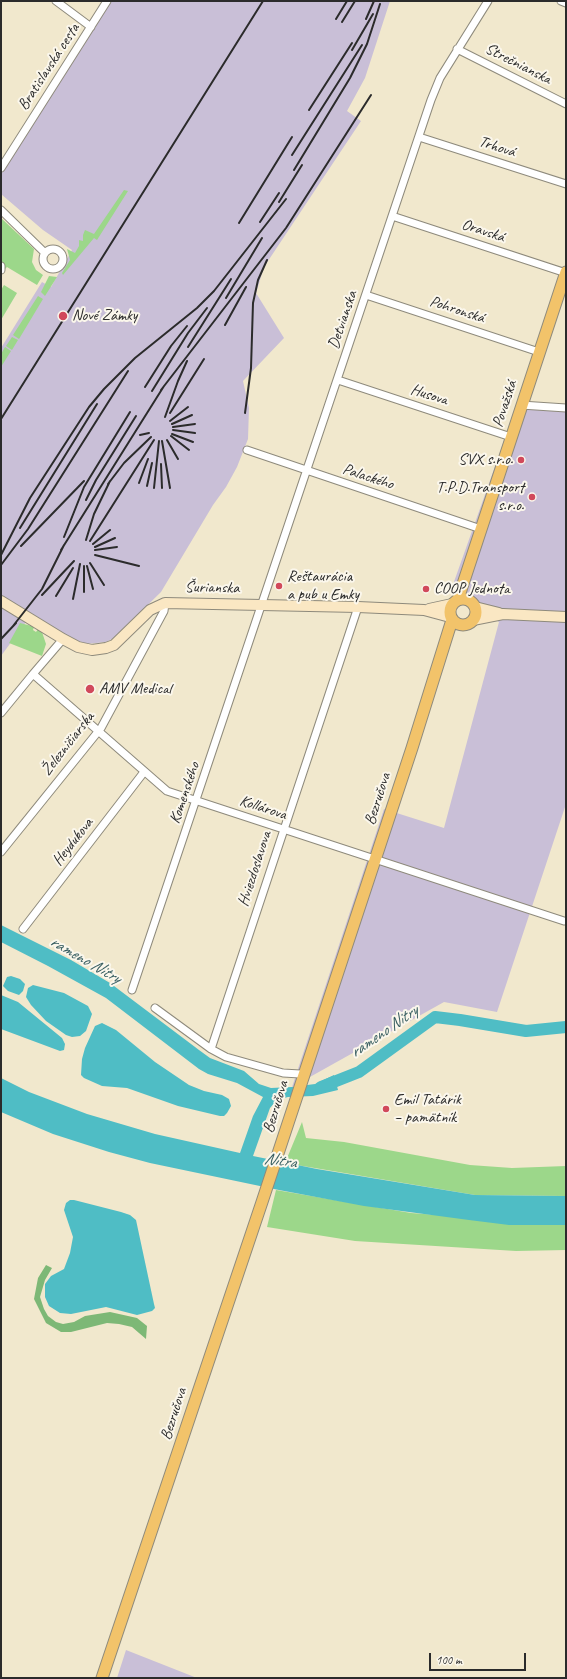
<!DOCTYPE html>
<html>
<head>
<meta charset="utf-8">
<style>
	body { margin:0 }
	#map { position:relative; width:567px; height:1679px; overflow:hidden; background:#f1e8cd; font-family:Caveat,sans-serif }
	canvas { display:block }
	.frame { position:absolute; inset:0; border:2px solid #2b2b2b; pointer-events:none }
	.scale { position:absolute; left:429px; top:1653px; width:97px; height:18px; box-sizing:border-box; border:2px solid #2b2b2b; border-top:0; padding-left:5px; font-size:12px; line-height:14px; white-space:nowrap; color:#2b2b2b; -webkit-text-stroke:3px #fbf7ec; paint-order:stroke }
</style>
</head>
<body>
<div id="map">
<canvas width="567" height="1679"></canvas>
<div class="frame"></div>
<div class="scale">100 m</div>
</div>
<script>
const ctx = document.querySelector('canvas').getContext('2d');
ctx.lineJoin = 'round';
function fillPath(path, color) {
  ctx.fillStyle = color;
  ctx.fill(path, 'evenodd');
}
function poly(rows) {
  const path = new Path2D();
  for (const r of rows) {
    if (r.length === 3) {
      path.moveTo(r[0] + r[2], r[1]);
      path.arc(r[0], r[1], r[2], 0, 2 * Math.PI);
      continue;
    }
    path.moveTo(r[0], r[1]);
    for (let i = 2; i < r.length; i += 2) path.lineTo(r[i], r[i + 1]);
  }
  return path;
}
function stroke(path, color, width, dash) {
  ctx.strokeStyle = color;
  ctx.lineWidth = width;
  ctx.lineCap = dash ? 'butt' : 'round';
  ctx.setLineDash(dash || []);
  ctx.stroke(path);
}
function write(font, color, halo, rows, align = 'center') {
  ctx.font = font + ' Caveat,sans-serif';
  ctx.lineWidth = 4;
  ctx.setLineDash([]);
  ctx.textBaseline = 'middle';
  ctx.strokeStyle = halo;
  ctx.fillStyle = color;
  for (const [text, x, y, turn = 0] of rows) {
    ctx.save();
    ctx.translate(x, y);
    ctx.rotate((+turn || 0) * Math.PI / 180);
    ctx.textAlign = isNaN(turn) ? turn : align;
    if (halo) ctx.strokeText(text, 0, 0);
    ctx.fillText(text, 0, 0);
    ctx.restore();
  }
}
const industrial = poly([
	[109,1,390,1,365,78,347,111,361,121,264,267,256,293,284,338,243,381,249,408,248,439,237,467,226,487,213,505,161,592,114,638,106,642,86,644,66,636,31,615,1,656,1,348,42,282,51,287,72,250,43,230,1,194,1,174],
	[525,409,566,412,566,804,497,1012,444,1002,292,1087,384,809,444,828,499,622,450,593,514,413],
	[126,1650,197,1678,117,1678]
]);
const green = poly([
	[124,190,128,191,97,240,94,238,63,275,62,273,70,260,67,249,75,253,79,246,79,240,83,241,83,235,85,230,94,234],
	[1,218,34,249,32,262,36,270,43,275,37,285,7,267,1,273],
	[49,276,57,277,45,296,41,292],
	[4,285,17,293,1,320,1,290],
	[38,296,43,299,19,339,13,335],
	[12,337,18,340,12,350,6,346],
	[5,347,11,351,1,367,1,354],
	[20,623,32,626,34,627,33,630,36,632,38,629,42,632,46,644,42,656,9,643],
	[302,1122,306,1138,344,1142,470,1165,512,1168,566,1166,566,1196,475,1195,285,1163],
	[276,1190,411,1213,566,1225,566,1250,516,1251,355,1241,267,1227]
]);
const forest = poly([
	[46,1265,52,1268,45,1280,40,1297,44,1309,48,1316,56,1322,63,1324,74,1322,85,1316,110,1312,137,1318,147,1326,146,1339,132,1327,119,1324,107,1323,71,1332,61,1332,46,1323,34,1299,38,1278]
]);
const water = poly([
	[1,925,71,960,110,983,199,1050,210,1058,244,1071,259,1084,271,1088,292,1087,315,1084,334,1075,338,1090,313,1096,288,1097,277,1100,270,1108,253,1156,317,1169,475,1195,566,1196,566,1225,509,1225,469,1220,364,1206,279,1190,150,1163,109,1152,53,1134,1,1112,1,1078,29,1092,87,1114,155,1134,240,1153,253,1116,263,1097,237,1083,208,1074,199,1069,106,998,48,966,1,942],
	[11,976,20,979,25,984,23,991,19,995,8,991,3,986,7,977],
	[33,985,64,993,88,1006,92,1014,86,1031,80,1036,72,1037,66,1035,46,1021,31,1005,26,997,28,988],
	[1,995,18,1002,62,1038,65,1044,64,1050,60,1051,1,1029],
	[102,1023,116,1030,155,1062,189,1085,204,1091,222,1095,229,1099,231,1106,227,1113,224,1116,220,1116,178,1106,127,1088,102,1086,84,1078,81,1075,82,1059,85,1048,95,1026],
	[70,1200,74,1200,121,1212,130,1215,136,1220,154,1304,155,1308,152,1311,137,1315,106,1307,71,1314,60,1313,49,1306,45,1297,45,1284,51,1276,64,1269,70,1253,73,1237,64,1210,66,1203]
]);
const river = poly([
	[321,1087,359,1072,435,1017,460,1020,526,1031,566,1027]
]);
const street = poly([
	[56,1,91,27],
	[561,1,566,3],
	[457,49,566,104],
	[419,137,566,184],
	[1,168,107,1],
	[1,210,45,253],
	[392,216,566,273],
	[53,259,10],
	[1,266,1,270],
	[366,295,539,352],
	[338,380,511,437],
	[521,405,566,408],
	[247,450,481,529],
	[63,639,33,674,167,791,564,921],
	[1,713,33,674],
	[1,852,101,728,164,611,165,603],
	[23,929,144,772],
	[132,990,431,100,440,78,488,1],
	[155,1008,211,1049,226,1057,283,1073,300,1074],
	[211,1049,358,607]
]);
const secondary = poly([
	[1,601,63,639,78,647,92,650,106,648,114,645,150,610,165,603,358,607,424,610,450,617],
	[475,607,499,613],
	[429,609,452,604],
	[473,620,503,614,566,617]
]);
const primary = poly([
	[463,612,13],
	[458,599,566,272],
	[102,1678,262,1202,412,748,452,620]
]);
const rail = poly([
	[336,19,347,1],
	[366,19,374,1],
	[342,22,355,1],
	[352,50,373,14],
	[309,110,352,43],
	[292,155,362,45],
	[294,170,350,78,367,44,380,4],
	[279,202,302,165],
	[260,222,279,193],
	[239,223,292,137],
	[226,298,262,238],
	[225,325,246,287],
	[188,347,231,279],
	[145,387,171,346,187,326],
	[161,390,286,228,371,95],
	[152,391,188,333,207,308],
	[170,413,204,359],
	[245,413,251,368,253,303,258,280,267,260],
	[165,417,178,381,187,361],
	[1,419,263,1],
	[170,421,188,407],
	[172,424,192,415],
	[173,427,195,424],
	[173,430,195,433],
	[172,434,193,442],
	[140,435,149,433],
	[171,436,189,450],
	[167,440,178,459],
	[162,441,170,488],
	[161,464,162,488],
	[139,483,148,459],
	[108,484,124,463,151,437],
	[147,486,152,463],
	[154,488,159,441],
	[86,500,96,480,136,416],
	[20,528,97,404],
	[64,537,84,487,130,412],
	[86,540,94,514,110,481],
	[90,541,154,440],
	[93,544,110,530],
	[21,546,84,481],
	[95,547,115,538],
	[61,550,164,386],
	[95,550,117,547],
	[1,555,30,498,89,407,104,389,135,358,197,308,214,291,286,199],
	[95,555,139,566],
	[90,563,104,585],
	[1,565,28,529,128,371],
	[84,566,84,592],
	[87,566,93,589],
	[42,595,74,561],
	[56,596,73,568],
	[73,599,80,564],
	[13,626,42,589,64,545],
	[1,639,16,623]
]);
const markers = [
	[63,316,5,"#d1495b"],
	[521,460,4,"#d1495b"],
	[532,497,4,"#d1495b"],
	[279,586,4,"#d1495b"],
	[426,589,4,"#d1495b"],
	[90,689,5,"#d1495b"],
	[386,1109,4,"#d1495b"]
];
const streetNames = [
	["Strečnianska",518,64,27],
	["Bratislavská cesta",49,67,-57],
	["Trhová",497,147,18],
	["Oravská",483,231,18],
	["Pohronská",457,310,18],
	["Detvianska",343,320,-71],
	["Husova",429,395,18],
	["Považská",505,404,-72],
	["Palackého",368,477,18],
	["Šurianska",212,588,1],
	["Železničiarska",68,744,-52],
	["Komenského",185,793,-71],
	["Bezručova",378,799,-72],
	["Kollárova",263,808,18],
	["Heydukova",73,842,-52],
	["Hviezdoslavova",255,869,-72],
	["Bezručova",276,1107,-73],
	["Bezručova",174,1414,-72]
];
const poiNames = [
	["Nové Zámky",72,316],
	["SVX s.r.o.",513,460,"right"],
	["T.P.D.Transport",524,488,"right"],
	["s.r.o.",524,506,"right"],
	["Reštaurácia",287,577],
	["a pub u Emky",287,595],
	["COOP Jednota",434,589],
	["AMV Medical",99,689],
	["Emil Tatárik",394,1100],
	["– pamätník",394,1118]
];
const waterNames = [
	["rameno Nitry",85,960,30],
	["rameno Nitry",384,1032,-35],
	["Nitra",280,1161,8]
];
fillPath(industrial, '#c9bfd7');
fillPath(green, '#9cd78a');
fillPath(forest, '#7db876');
fillPath(water, '#4fbdc5');
stroke(river, '#4fbdc5', 12);
stroke(street, '#8e8a7c', 9);
stroke(secondary, '#8e8a7c', 12);
stroke(primary, '#8e8a7c', 13);
stroke(street, '#fff', 7);
stroke(secondary, '#fae7c3', 10);
stroke(primary, '#f2c36a', 11);
stroke(rail, '#2b2b2b', 2);
for (const [x, y, r, color] of markers) {
  const dot = new Path2D();
  dot.arc(x, y, r, 0, 2 * Math.PI);
  ctx.fillStyle = color;
  ctx.fill(dot);
  stroke(dot, '#fbf7ec', 1.5);
}
write('16px', '#2b2b2b', '#fbf7ec', streetNames);
write('16px', '#2b2b2b', '#fbf7ec', poiNames, 'left');
write('italic 17px', '#385e61', '#fbf7ec', waterNames);
</script>
</body>
</html>
